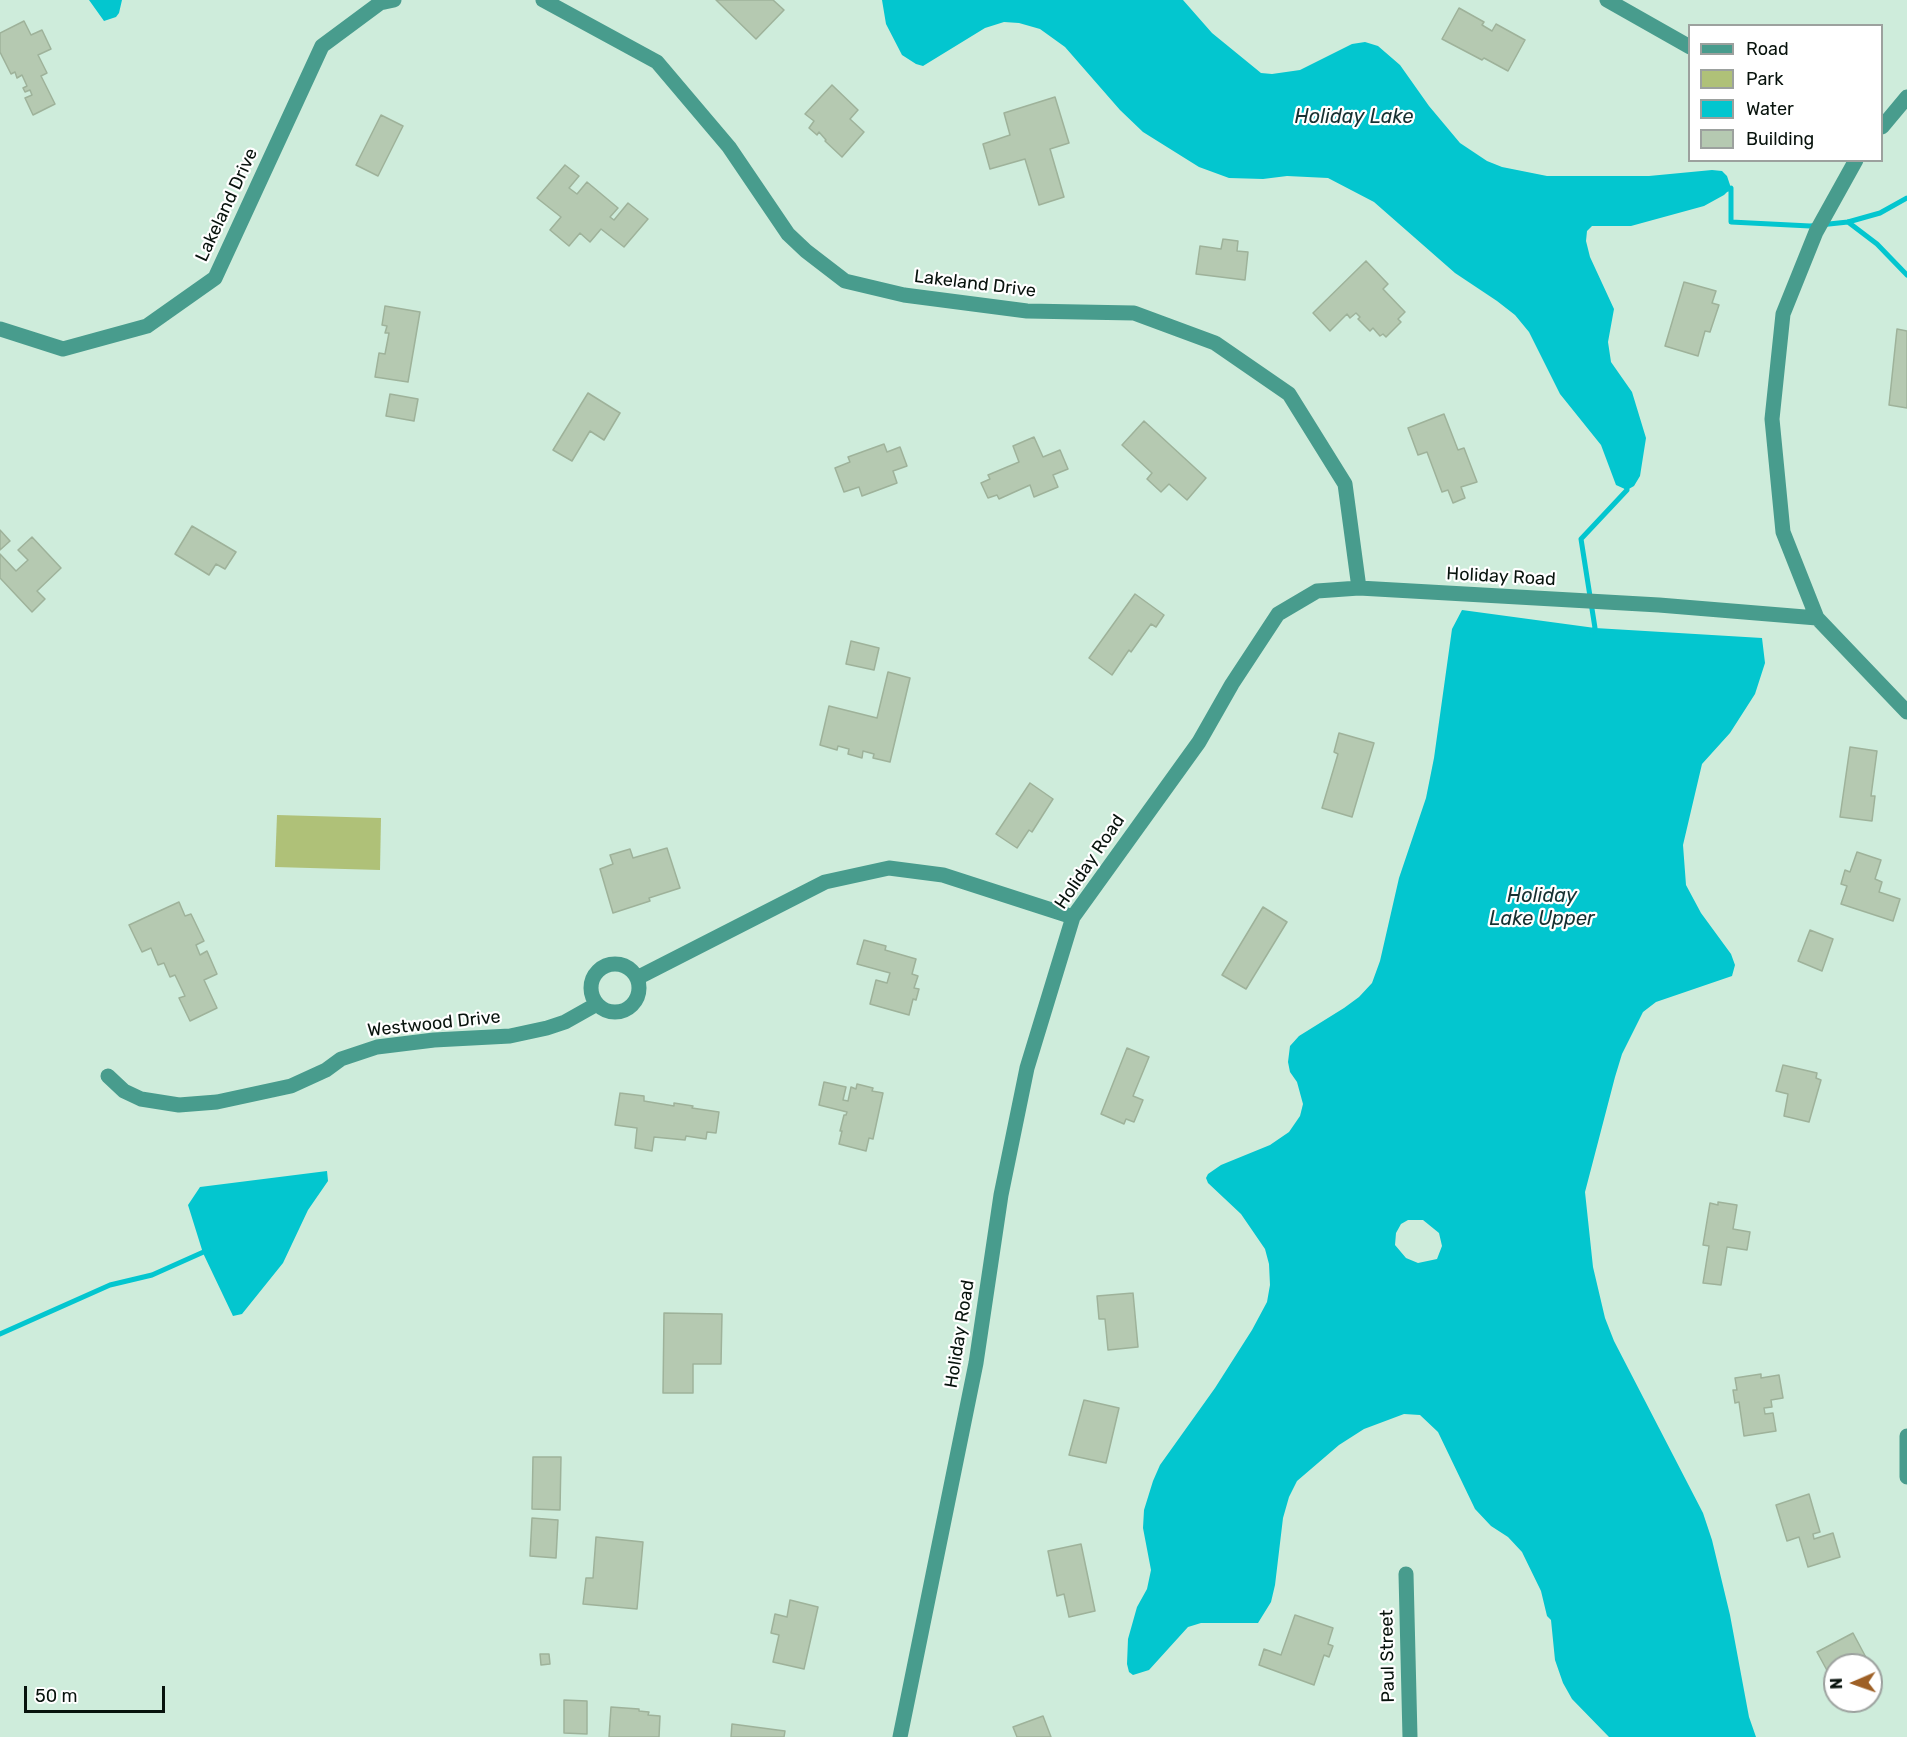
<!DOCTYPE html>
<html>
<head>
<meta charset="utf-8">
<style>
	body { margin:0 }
	#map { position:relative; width:1907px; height:1737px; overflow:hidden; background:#ceecdb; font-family:Rubik,sans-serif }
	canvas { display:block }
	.legend { position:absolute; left:1688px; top:24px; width:195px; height:138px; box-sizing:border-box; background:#fff; border:2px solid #9ca19e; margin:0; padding:8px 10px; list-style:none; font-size:18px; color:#08130d }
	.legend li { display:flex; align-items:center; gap:12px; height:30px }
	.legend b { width:30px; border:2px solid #9ca19e }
	.north { position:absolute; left:1823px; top:1653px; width:60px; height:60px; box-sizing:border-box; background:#fff; border:2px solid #9ca19e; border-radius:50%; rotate:268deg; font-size:16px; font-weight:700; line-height:24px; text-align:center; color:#08130d }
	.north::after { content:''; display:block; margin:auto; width:21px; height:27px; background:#9e6026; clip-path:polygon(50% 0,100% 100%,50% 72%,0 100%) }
	.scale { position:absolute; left:24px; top:1686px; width:141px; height:27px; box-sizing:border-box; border:3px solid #08130d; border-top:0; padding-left:8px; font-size:18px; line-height:21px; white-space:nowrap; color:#08130d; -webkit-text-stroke:4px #fff; paint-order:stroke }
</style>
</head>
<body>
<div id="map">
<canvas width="1907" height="1737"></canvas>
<ul class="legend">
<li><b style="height:8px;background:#489c8d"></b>Road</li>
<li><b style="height:16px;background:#afc178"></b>Park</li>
<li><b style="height:16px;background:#03c6cf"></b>Water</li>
<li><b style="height:16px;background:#b5c9b1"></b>Building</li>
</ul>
<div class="north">N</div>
<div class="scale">50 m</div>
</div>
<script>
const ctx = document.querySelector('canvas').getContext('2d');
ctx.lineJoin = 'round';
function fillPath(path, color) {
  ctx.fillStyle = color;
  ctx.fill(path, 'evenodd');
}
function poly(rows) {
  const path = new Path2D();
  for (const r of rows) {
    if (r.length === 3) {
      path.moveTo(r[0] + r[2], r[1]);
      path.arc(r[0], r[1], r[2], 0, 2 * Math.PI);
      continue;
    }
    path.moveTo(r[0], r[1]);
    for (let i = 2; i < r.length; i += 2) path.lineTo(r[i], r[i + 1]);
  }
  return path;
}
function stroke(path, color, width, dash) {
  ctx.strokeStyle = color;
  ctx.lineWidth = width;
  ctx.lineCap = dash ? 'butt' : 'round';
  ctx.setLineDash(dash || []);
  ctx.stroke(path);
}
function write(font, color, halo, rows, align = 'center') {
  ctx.font = font + ' Rubik,sans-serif';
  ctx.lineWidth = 4.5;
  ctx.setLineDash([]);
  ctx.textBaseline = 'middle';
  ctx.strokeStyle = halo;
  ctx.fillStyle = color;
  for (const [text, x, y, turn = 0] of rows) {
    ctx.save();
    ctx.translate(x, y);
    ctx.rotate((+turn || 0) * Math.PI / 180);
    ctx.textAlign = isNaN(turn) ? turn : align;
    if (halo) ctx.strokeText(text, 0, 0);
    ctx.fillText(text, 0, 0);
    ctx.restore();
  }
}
const green = poly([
	[277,815,381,818,380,870,275,867]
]);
const water = poly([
	[89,0,122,0,119,13,116,17,104,21],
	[882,0,1183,0,1212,33,1261,73,1272,74,1300,70,1352,44,1365,42,1378,46,1400,65,1429,106,1460,143,1487,161,1502,167,1547,176,1649,176,1712,170,1722,171,1727,176,1731,188,1724,195,1704,206,1631,226,1592,226,1587,231,1586,241,1590,257,1614,309,1608,342,1611,362,1632,392,1646,438,1640,476,1634,486,1627,490,1616,485,1601,445,1560,394,1529,332,1515,315,1497,301,1455,273,1374,202,1328,178,1287,176,1263,179,1229,178,1199,167,1143,132,1120,110,1065,47,1040,29,1019,23,1004,22,985,28,923,66,916,64,902,55,886,24],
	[1462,610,1595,628,1762,638,1765,663,1755,694,1730,733,1702,764,1683,845,1686,885,1701,913,1731,954,1735,965,1732,976,1656,1002,1643,1012,1622,1054,1615,1077,1585,1192,1593,1267,1605,1318,1614,1341,1703,1513,1712,1540,1730,1615,1749,1717,1756,1737,1609,1737,1572,1699,1563,1683,1555,1660,1551,1620,1547,1616,1541,1591,1522,1552,1508,1537,1491,1526,1475,1509,1438,1432,1420,1415,1404,1414,1364,1429,1339,1445,1297,1481,1289,1497,1283,1518,1275,1585,1271,1602,1258,1623,1201,1623,1188,1627,1149,1670,1133,1675,1129,1672,1127,1664,1128,1639,1137,1607,1147,1589,1151,1570,1143,1528,1144,1510,1153,1481,1160,1465,1215,1388,1252,1330,1267,1302,1270,1285,1269,1264,1265,1249,1241,1214,1208,1183,1206,1178,1208,1174,1221,1165,1270,1145,1289,1132,1300,1116,1303,1104,1297,1082,1290,1072,1288,1062,1290,1046,1299,1036,1344,1008,1359,997,1372,983,1380,961,1399,878,1426,798,1434,758,1452,629],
	[1408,1220,1423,1220,1439,1233,1442,1246,1437,1259,1418,1263,1406,1258,1395,1245,1396,1233,1401,1224],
	[327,1171,328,1181,308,1210,283,1263,242,1314,233,1316,203,1253,188,1205,200,1187]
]);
const stream = poly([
	[1725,190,1731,188,1731,222,1810,226,1848,222,1880,213,1907,198],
	[1848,222,1877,244,1907,275],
	[1592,632,1595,628,1581,539,1627,490,1626,484],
	[0,1334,110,1285,152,1275,208,1250]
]);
const building = poly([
	[716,0,773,0,784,10,756,39,716,0],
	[1459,8,1484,22,1482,25,1492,31,1496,24,1525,40,1508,71,1484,58,1482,60,1442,39,1459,8],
	[24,21,31,35,42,30,51,49,38,55,47,73,41,76,55,104,33,115,25,98,32,95,30,90,25,92,23,88,27,86,22,75,17,78,15,72,11,74,0,52,0,33,24,21],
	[832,85,858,110,850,119,864,132,842,157,825,141,826,140,819,132,817,135,809,128,814,121,805,114,832,85],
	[1055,97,1069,143,1050,149,1064,197,1039,205,1025,159,990,169,983,144,1010,135,1004,113,1055,97],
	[381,115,403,126,378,176,356,165,381,115],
	[565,165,579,176,569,188,577,194,587,182,618,208,610,217,614,220,628,203,648,219,624,247,601,229,590,242,580,233,569,246,550,230,561,217,537,198,565,165],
	[1223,239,1238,241,1237,251,1248,252,1245,280,1196,274,1200,246,1221,249,1223,239],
	[1366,261,1388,284,1383,289,1405,312,1398,319,1401,322,1386,337,1383,334,1380,336,1373,328,1370,331,1358,319,1360,317,1356,313,1350,318,1347,314,1330,331,1313,313,1366,261],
	[1684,282,1716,291,1712,303,1719,305,1710,332,1705,331,1698,356,1665,346,1684,282],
	[385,306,420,312,408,382,375,377,379,353,385,354,389,333,385,333,387,326,382,325,385,306],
	[1897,329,1907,331,1907,408,1889,405,1897,329],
	[588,393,620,413,604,440,590,431,572,461,553,450,588,393],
	[390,394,418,399,414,421,386,416,390,394],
	[1444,414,1458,450,1464,448,1477,482,1461,487,1465,498,1453,503,1448,490,1442,492,1427,452,1418,455,1408,428,1444,414],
	[1144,421,1206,478,1187,500,1169,484,1161,492,1147,479,1152,473,1122,445,1144,421],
	[1034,437,1043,457,1060,450,1068,469,1053,475,1058,487,1034,497,1030,485,999,499,997,495,988,498,981,483,990,479,988,475,1019,462,1013,446,1034,437],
	[884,444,887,452,900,447,907,466,893,471,897,483,862,496,859,487,844,492,835,468,850,462,848,457,884,444],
	[192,526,236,552,225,569,216,564,209,575,175,554,192,526],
	[0,530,10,541,0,550,0,530],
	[32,537,61,568,37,591,45,599,32,612,0,578,0,554,16,571,28,560,18,550,32,537],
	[1135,594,1164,615,1156,627,1151,624,1131,652,1129,650,1112,675,1089,658,1135,594],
	[851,641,879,648,874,670,846,664,851,641],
	[888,672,910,678,890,762,873,758,874,754,863,751,862,758,848,754,849,749,838,746,837,750,820,745,829,706,877,718,888,672],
	[1339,733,1374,743,1352,817,1322,808,1338,754,1334,752,1339,733],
	[1850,747,1877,751,1871,796,1875,796,1872,821,1840,817,1850,747],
	[1030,783,1053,799,1032,832,1029,830,1017,848,996,834,1030,783],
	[667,848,680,888,649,898,650,901,613,913,600,869,613,864,610,855,630,849,633,858,667,848],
	[1857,852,1881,860,1875,879,1882,882,1879,892,1900,899,1893,921,1841,904,1847,886,1841,884,1845,870,1850,872,1857,852],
	[179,902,185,916,191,914,204,941,196,945,200,955,207,951,217,974,204,980,217,1008,190,1021,179,998,185,996,175,975,170,977,164,963,158,965,151,948,142,952,129,925,179,902],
	[1263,907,1287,922,1246,989,1222,975,1263,907],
	[1810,930,1833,939,1822,971,1798,961,1810,930],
	[864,940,886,946,885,950,916,959,912,974,918,976,914,988,919,989,916,1000,913,999,909,1015,870,1004,876,980,887,983,890,973,857,964,864,940],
	[1127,1048,1149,1057,1133,1096,1143,1100,1134,1122,1126,1119,1124,1124,1101,1114,1127,1048],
	[1783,1065,1817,1073,1816,1078,1821,1080,1809,1122,1784,1116,1788,1094,1776,1091,1783,1065],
	[824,1082,846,1087,843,1100,848,1101,851,1087,856,1089,857,1084,873,1088,872,1091,883,1093,873,1139,869,1138,866,1151,839,1144,842,1131,840,1131,844,1115,846,1115,847,1112,819,1105,824,1082],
	[620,1093,644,1096,644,1101,674,1106,674,1103,693,1106,692,1108,719,1112,716,1133,707,1132,706,1139,686,1136,685,1140,654,1137,652,1151,635,1148,637,1128,615,1125,620,1093],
	[1718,1202,1737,1205,1733,1229,1750,1232,1747,1250,1727,1247,1721,1285,1703,1283,1709,1246,1703,1245,1710,1203,1718,1205,1718,1202],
	[1133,1293,1138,1347,1108,1350,1105,1319,1099,1319,1097,1296,1133,1293],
	[664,1313,722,1314,721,1364,693,1364,693,1393,663,1393,664,1313],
	[1761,1374,1761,1378,1779,1375,1783,1398,1771,1400,1772,1407,1764,1408,1765,1414,1773,1413,1776,1431,1744,1436,1739,1402,1735,1403,1733,1390,1737,1390,1735,1378,1761,1374],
	[1084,1400,1119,1408,1106,1463,1069,1455,1084,1400],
	[533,1457,561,1457,560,1510,532,1509,533,1457],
	[1809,1494,1820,1532,1813,1534,1814,1539,1833,1533,1840,1557,1808,1567,1799,1537,1787,1541,1776,1505,1809,1494],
	[532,1518,558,1520,556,1558,530,1556,532,1518],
	[596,1537,643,1542,637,1609,583,1604,586,1578,593,1578,596,1537],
	[1081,1544,1095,1611,1069,1617,1064,1594,1057,1596,1048,1551,1081,1544],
	[790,1600,818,1607,804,1669,773,1662,779,1635,771,1633,775,1614,787,1617,790,1600],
	[1295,1615,1333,1628,1328,1644,1333,1646,1329,1657,1324,1655,1314,1685,1259,1665,1264,1649,1281,1655,1295,1615],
	[1853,1633,1870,1665,1835,1665,1835,1685,1817,1652,1853,1633],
	[540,1654,549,1654,550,1664,541,1665,540,1654],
	[1871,1668,1881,1687,1871,1692,1871,1668],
	[564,1700,587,1701,587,1734,564,1733,564,1700],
	[611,1707,639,1709,639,1711,649,1712,648,1715,660,1716,659,1737,609,1737,611,1707],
	[1043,1716,1051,1737,1017,1737,1013,1727,1043,1716],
	[732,1724,785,1731,784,1737,731,1737,732,1724]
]);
const street = poly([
	[543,0,657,62,729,147,788,234,806,251,845,281,904,295,1027,311,1134,313,1215,343,1289,394,1345,484,1359,588],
	[1607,0,1690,47],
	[1882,127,1907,97],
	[1856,160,1816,232,1783,314,1772,419,1783,532,1817,618,1907,712],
	[0,329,63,349,147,326,215,278,322,46,380,3,394,0],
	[615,988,24],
	[637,978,825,882,889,868,943,875,1073,917],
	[108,1076,124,1091,141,1099,179,1105,217,1102,291,1086,326,1070,341,1059,377,1047,434,1040,510,1036,547,1028,565,1022,597,1004],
	[1907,1436,1907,1477],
	[1406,1574,1410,1737],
	[900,1737,976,1363,1001,1195,1027,1068,1073,917,1199,742,1232,684,1278,614,1317,591,1359,588,1659,605,1817,618]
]);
const streetNames = [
	["Lakeland Drive",227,205,-65],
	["Lakeland Drive",975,284,7],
	["Holiday Road",1501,577,3],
	["Holiday Road",1090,862,-56],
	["Westwood Drive",434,1024,-6],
	["Holiday Road",960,1334,-81],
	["Paul Street",1388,1656,-91]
];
const waterNames = [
	["Holiday Lake",1354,117],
	["Holiday",1542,896],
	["Lake Upper",1542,919]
];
fillPath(green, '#afc178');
fillPath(water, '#03c6cf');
stroke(stream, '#03c6cf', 5);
fillPath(building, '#b5c9b1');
stroke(building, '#9eb29a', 1.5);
stroke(street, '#489c8d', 15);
write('18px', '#08130d', '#fff', streetNames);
write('italic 20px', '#173132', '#fff', waterNames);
</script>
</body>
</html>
